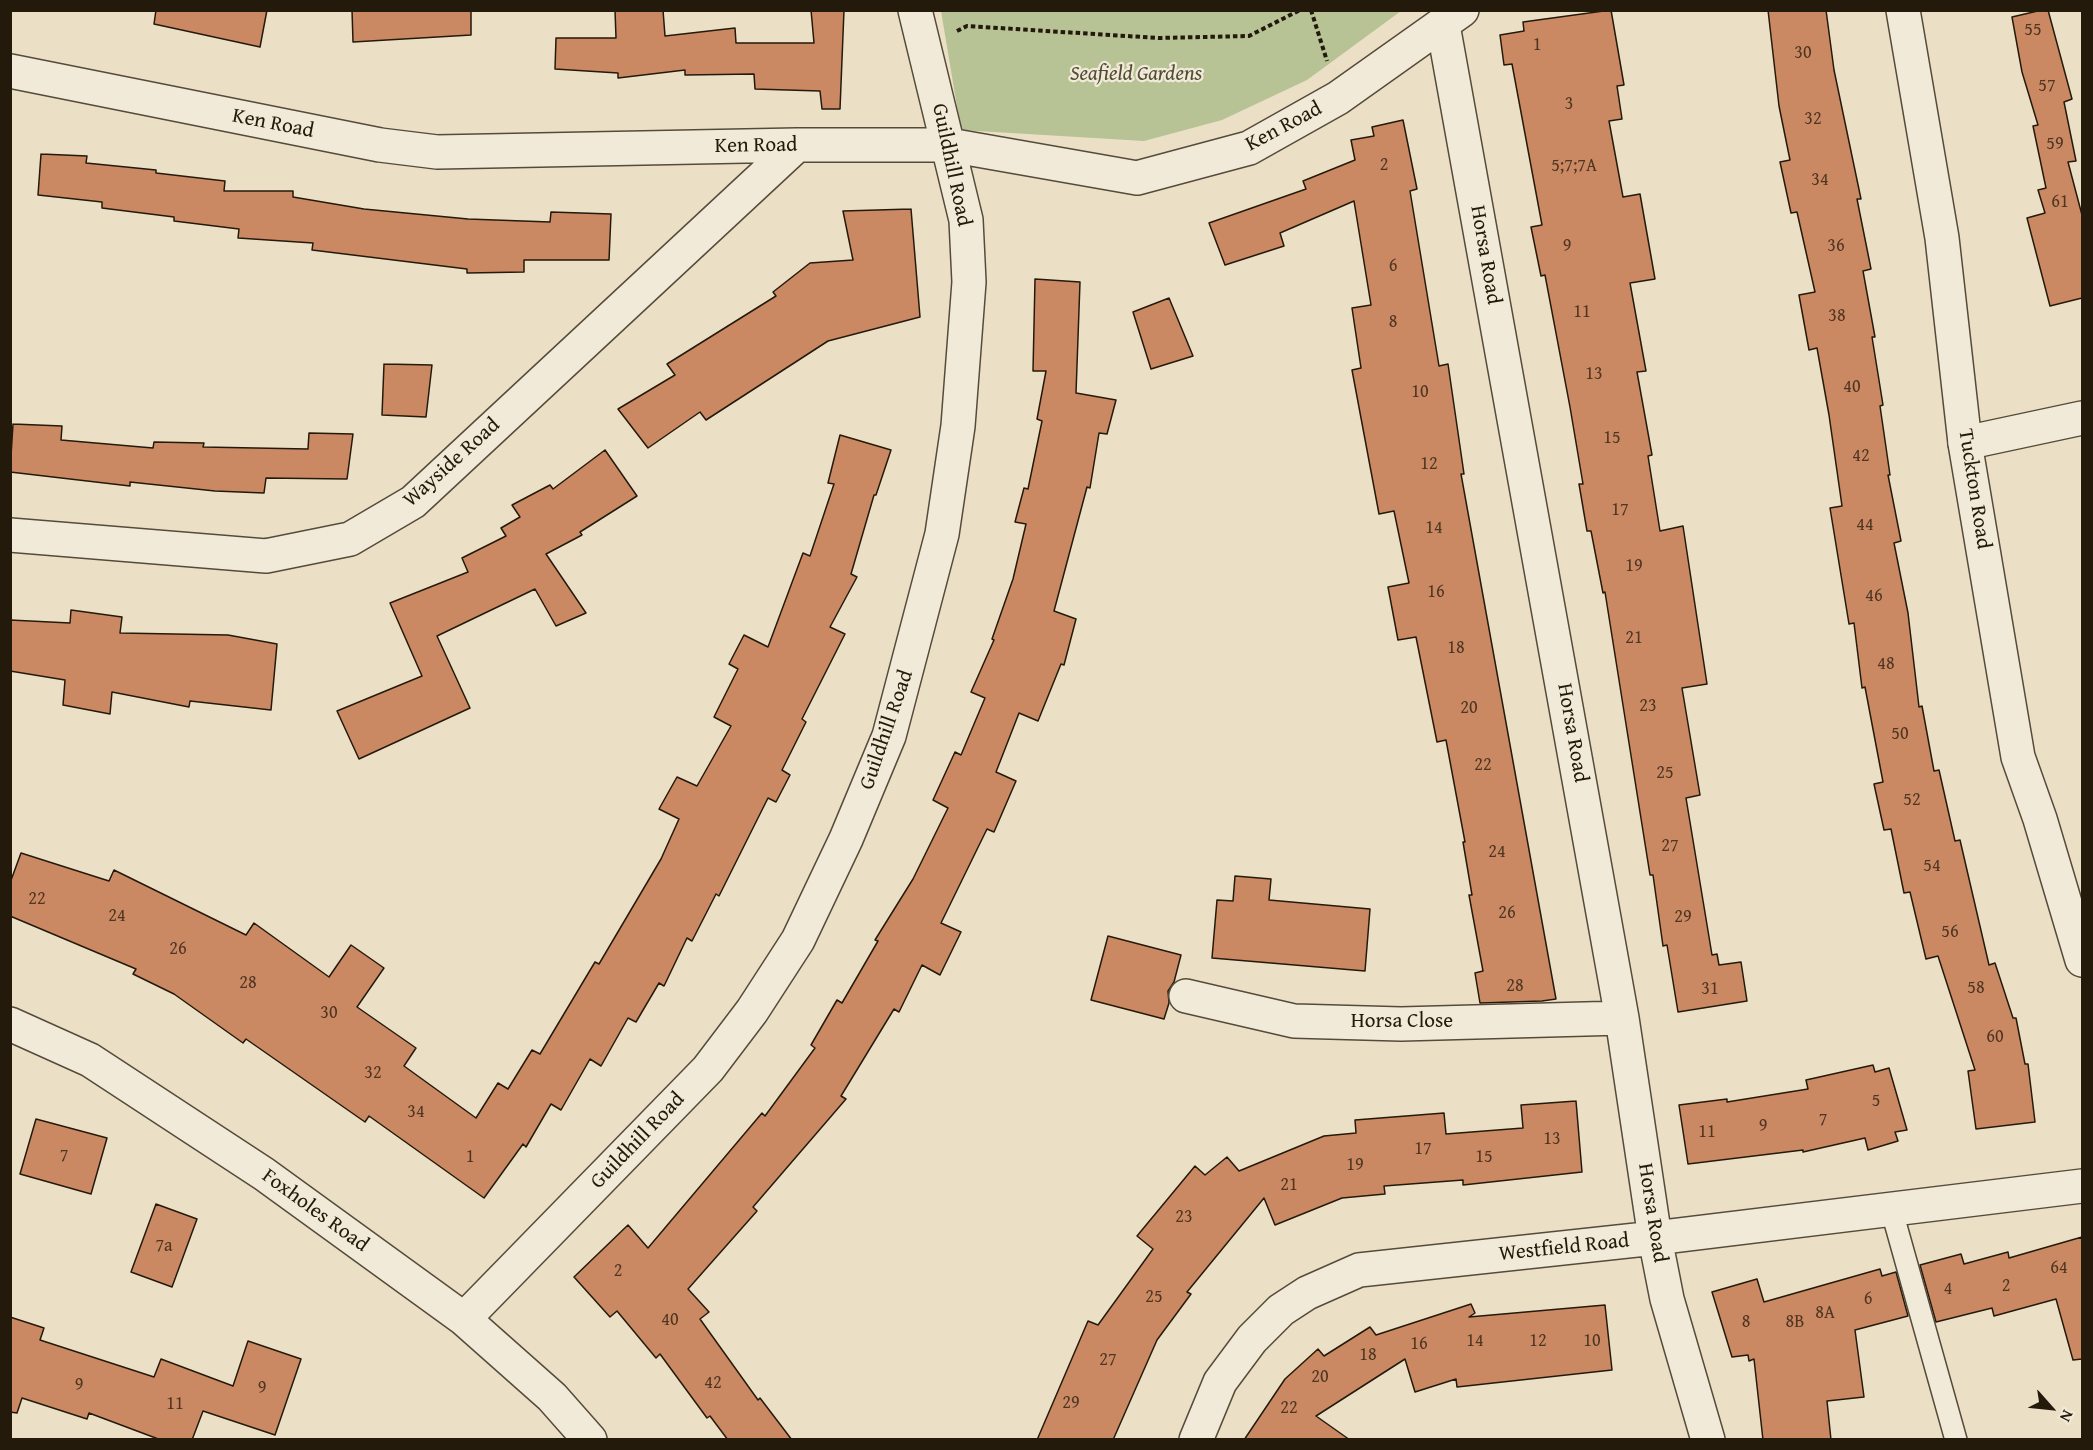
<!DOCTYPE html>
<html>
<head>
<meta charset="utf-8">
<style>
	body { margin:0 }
	#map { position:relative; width:2093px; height:1450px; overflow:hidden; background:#ebdfc5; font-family:"Gentium Book Plus",serif }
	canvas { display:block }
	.frame { position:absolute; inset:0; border:12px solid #241a0c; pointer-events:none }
	.north { position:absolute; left:2021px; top:1378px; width:60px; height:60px; -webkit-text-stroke:4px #f2ead9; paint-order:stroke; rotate:117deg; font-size:16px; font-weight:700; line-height:24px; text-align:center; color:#241a0c }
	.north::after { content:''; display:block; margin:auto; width:21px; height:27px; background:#241a0c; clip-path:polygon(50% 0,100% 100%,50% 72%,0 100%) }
</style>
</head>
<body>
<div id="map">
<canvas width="2093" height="1450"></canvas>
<div class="frame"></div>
<div class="north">N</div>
</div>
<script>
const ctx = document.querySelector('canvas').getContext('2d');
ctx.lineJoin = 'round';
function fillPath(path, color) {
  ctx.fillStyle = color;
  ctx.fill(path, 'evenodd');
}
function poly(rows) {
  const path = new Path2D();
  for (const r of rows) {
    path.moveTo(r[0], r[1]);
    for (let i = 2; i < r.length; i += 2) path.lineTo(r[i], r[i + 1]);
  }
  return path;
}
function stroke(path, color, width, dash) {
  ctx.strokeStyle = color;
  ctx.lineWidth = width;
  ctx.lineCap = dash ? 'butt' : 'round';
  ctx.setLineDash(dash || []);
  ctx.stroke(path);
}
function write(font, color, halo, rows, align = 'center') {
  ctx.font = font + ' "Gentium Book Plus",serif';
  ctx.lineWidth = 4.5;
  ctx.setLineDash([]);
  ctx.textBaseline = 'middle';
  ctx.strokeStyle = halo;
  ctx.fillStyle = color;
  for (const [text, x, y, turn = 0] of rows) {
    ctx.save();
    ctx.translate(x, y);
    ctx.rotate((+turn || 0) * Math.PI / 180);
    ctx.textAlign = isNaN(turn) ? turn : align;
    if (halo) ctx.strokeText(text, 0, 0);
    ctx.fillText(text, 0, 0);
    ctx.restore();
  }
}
const green = poly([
	[941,11,1401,11,1307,80,1222,120,1144,141,961,130]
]);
const building = poly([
	[156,10,267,10,260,47,154,24,156,10],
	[352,10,471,10,471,35,353,42,352,10],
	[615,10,663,10,665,36,735,28,736,43,814,43,811,10,844,10,840,109,822,109,820,91,755,89,754,74,685,75,685,70,618,78,618,73,555,69,556,38,616,38,615,10],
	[1611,10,1624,85,1617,86,1622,119,1609,121,1623,197,1640,194,1655,279,1630,283,1646,371,1637,372,1652,455,1648,456,1660,531,1683,526,1707,684,1682,688,1700,795,1686,798,1712,955,1717,954,1719,965,1741,962,1747,1001,1678,1012,1667,945,1663,946,1653,875,1650,875,1605,592,1603,593,1591,531,1587,531,1579,484,1583,484,1570,407,1545,275,1541,276,1531,227,1542,225,1512,64,1504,65,1500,35,1524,31,1523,22,1611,10],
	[1768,10,1826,10,1834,70,1861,199,1857,199,1871,269,1863,271,1875,337,1872,337,1883,405,1880,406,1890,475,1888,475,1901,541,1894,543,1908,613,1919,707,1922,706,1934,771,1939,770,1955,841,1960,840,1989,965,1995,963,2013,1018,2016,1018,2025,1064,2028,1064,2035,1122,1976,1129,1968,1071,1975,1070,1938,956,1926,959,1910,892,1904,893,1891,829,1884,830,1874,784,1883,782,1865,687,1862,688,1854,623,1849,624,1830,508,1842,506,1829,415,1817,348,1809,350,1799,295,1815,292,1797,212,1791,213,1780,162,1790,160,1779,106,1768,10],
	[2042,10,2048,10,2072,99,2064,102,2076,161,2068,162,2082,215,2082,298,2050,306,2027,218,2045,213,2038,190,2046,188,2033,126,2038,125,2022,72,2012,17,2042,10],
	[1403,120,1417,189,1410,191,1439,366,1448,364,1464,474,1461,474,1556,999,1542,1001,1480,1003,1475,973,1483,971,1469,895,1472,895,1463,842,1465,842,1446,740,1437,742,1416,637,1398,640,1388,587,1409,583,1394,511,1379,514,1352,370,1361,368,1352,308,1371,305,1354,201,1280,233,1284,246,1225,265,1209,223,1306,189,1303,181,1355,160,1351,140,1374,136,1372,127,1403,120],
	[41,154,87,156,86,163,156,170,156,173,225,181,224,191,293,191,293,197,364,209,468,219,550,222,551,212,611,214,609,260,524,260,524,272,467,273,467,269,312,250,313,243,238,238,239,229,174,221,174,217,102,208,102,202,38,195,41,154],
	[911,209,920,317,828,341,706,420,700,412,648,448,618,409,675,375,667,364,776,296,773,292,810,263,853,260,843,211,911,209],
	[1035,279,1080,282,1076,393,1116,400,1107,434,1099,433,1090,488,1087,487,1054,611,1076,619,1064,665,1061,664,1038,721,1019,713,996,772,1016,781,994,832,987,829,941,923,961,932,940,975,922,965,899,1012,894,1009,841,1096,846,1099,753,1207,757,1211,688,1289,709,1312,700,1319,758,1400,760,1398,792,1440,728,1440,710,1416,707,1418,660,1354,656,1358,617,1311,610,1317,574,1277,628,1225,648,1248,762,1113,765,1116,815,1048,811,1045,837,1000,842,1003,878,941,875,940,913,879,948,808,933,800,955,752,961,755,985,698,971,692,994,640,992,639,1013,579,1026,524,1015,522,1024,488,1028,489,1042,421,1037,419,1046,371,1033,371,1035,279],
	[1169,298,1193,356,1151,369,1133,312,1169,298],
	[384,364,432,365,426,417,382,415,384,364],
	[13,424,62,426,61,440,153,448,154,442,204,443,203,447,308,449,309,433,353,434,347,479,266,478,264,493,215,491,130,482,130,486,10,472,13,424],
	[840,435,891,450,876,495,874,495,851,574,857,577,830,627,845,634,802,719,806,722,782,770,790,775,776,802,768,798,719,896,716,894,692,941,687,938,664,986,659,983,636,1022,628,1018,601,1066,590,1059,561,1110,551,1104,526,1147,523,1144,484,1198,369,1116,365,1122,246,1039,243,1043,174,994,133,974,136,969,10,916,10,883,21,853,109,881,114,870,246,935,254,923,329,977,351,945,384,968,357,1007,416,1048,404,1066,476,1118,498,1083,508,1089,532,1050,540,1054,595,962,599,964,661,859,679,819,659,809,677,777,697,786,731,726,714,717,738,669,729,664,744,635,768,647,803,553,810,556,834,484,828,483,840,435],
	[605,450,637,496,580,532,582,535,546,554,586,613,556,626,535,589,437,636,470,708,359,759,337,711,422,676,390,603,468,572,462,558,506,536,501,528,520,517,512,505,550,485,553,489,605,450],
	[71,610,122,617,120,633,228,635,277,644,271,710,190,701,189,707,112,692,110,714,63,705,65,680,10,671,10,620,70,623,71,610],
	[1235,876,1271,879,1269,900,1370,909,1365,971,1212,958,1217,900,1233,901,1235,876],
	[1108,936,1181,955,1174,982,1168,991,1169,1003,1164,1019,1091,1000,1108,936],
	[1873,1065,1875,1072,1889,1068,1907,1130,1895,1132,1898,1141,1868,1150,1865,1138,1803,1152,1803,1150,1688,1164,1679,1105,1727,1099,1727,1102,1808,1089,1806,1080,1873,1065],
	[1576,1101,1582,1172,1463,1185,1463,1180,1384,1186,1385,1194,1342,1198,1275,1225,1264,1198,1187,1292,1191,1294,1157,1340,1113,1440,1037,1440,1088,1321,1098,1325,1153,1249,1137,1236,1195,1166,1205,1175,1227,1157,1239,1171,1324,1136,1356,1133,1355,1120,1444,1113,1446,1134,1523,1128,1521,1105,1576,1101],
	[36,1119,107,1138,91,1194,20,1174,36,1119],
	[156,1204,197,1219,172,1287,131,1272,156,1204],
	[2082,1237,2082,1359,2073,1360,2056,1299,1994,1316,1992,1308,1936,1322,1920,1265,1961,1254,1964,1264,2008,1252,2009,1258,2082,1237],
	[1880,1269,1882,1276,1896,1272,1908,1316,1855,1330,1864,1397,1827,1401,1831,1440,1763,1440,1754,1359,1749,1361,1748,1355,1732,1357,1712,1292,1757,1279,1764,1302,1880,1269],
	[1471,1304,1475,1313,1469,1317,1605,1305,1612,1370,1457,1387,1456,1379,1415,1392,1405,1359,1316,1416,1350,1440,1244,1440,1285,1379,1318,1349,1324,1356,1370,1327,1376,1335,1471,1304],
	[10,1317,44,1328,40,1340,154,1377,161,1359,233,1386,248,1341,301,1359,275,1435,203,1411,192,1440,161,1440,89,1413,87,1419,22,1398,17,1413,10,1412,10,1317]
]);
const path = poly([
	[1311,10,1327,61],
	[957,31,967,26,1158,38,1249,36,1300,10]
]);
const service = poly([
	[1891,1208,1956,1440]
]);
const minor = poly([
	[1443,25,1622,1018,1655,1238,1667,1299,1708,1440],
	[10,71,380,145,437,152,797,145,949,145,1137,178,1249,148,1338,98,1462,10],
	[1965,443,2082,418],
	[10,535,266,556,350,539,413,502,797,145],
	[1186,996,1294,1021,1401,1024,1622,1018],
	[10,1024,90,1060,264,1174,464,1319,552,1397,590,1440],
	[464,1319,708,1069,752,1011,798,940,846,839,889,736,942,534,958,426,969,282,966,220,915,10],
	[1196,1440,1220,1382,1252,1339,1281,1310,1307,1293,1359,1270,1655,1238,2082,1186]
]);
const tertiary = poly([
	[1903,10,1942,238,1965,443,2018,757,2040,819,2082,960]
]);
const numberNames = [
	["55",2033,30],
	["1",1537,45],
	["30",1803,53],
	["57",2047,86],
	["3",1569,104],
	["32",1813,119],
	["59",2055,144],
	["2",1384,165],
	["5;7;7A",1574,166],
	["34",1820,180],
	["61",2060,202],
	["9",1567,246],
	["36",1836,246],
	["6",1393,266],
	["11",1582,312],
	["38",1837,316],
	["8",1393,322],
	["13",1594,374],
	["40",1852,387],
	["10",1420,392],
	["15",1612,438],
	["42",1861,456],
	["12",1429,464],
	["17",1620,510],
	["44",1865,525],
	["14",1434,528],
	["19",1634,566],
	["16",1436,592],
	["46",1874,596],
	["21",1634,638],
	["18",1456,648],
	["48",1886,664],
	["23",1648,706],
	["20",1469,708],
	["50",1900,734],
	["22",1483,765],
	["25",1665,773],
	["52",1912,800],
	["27",1670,846],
	["24",1497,852],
	["54",1932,866],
	["22",37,899],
	["26",1507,913],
	["24",117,916],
	["29",1683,917],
	["56",1950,932],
	["26",178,949],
	["28",248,983],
	["28",1515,986],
	["58",1976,988],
	["31",1710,989],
	["30",329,1013],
	["60",1995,1037],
	["32",373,1073],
	["5",1876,1101],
	["34",416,1112],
	["7",1823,1120],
	["9",1763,1126],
	["11",1707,1132],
	["13",1552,1139],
	["17",1423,1149],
	["7",64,1156],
	["1",470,1157],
	["15",1484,1157],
	["19",1355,1165],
	["21",1289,1185],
	["23",1184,1217],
	["7a",164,1246],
	["64",2059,1268],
	["2",618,1271],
	["2",2006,1286],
	["4",1948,1289],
	["25",1154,1297],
	["6",1868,1299],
	["8A",1825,1313],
	["40",670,1320],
	["8",1746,1322],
	["8B",1795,1322],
	["14",1475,1341],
	["12",1538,1341],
	["10",1592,1341],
	["16",1419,1344],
	["18",1368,1355],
	["27",1108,1360],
	["20",1320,1377],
	["42",713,1383],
	["9",79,1385],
	["9",262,1388],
	["29",1071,1403],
	["11",175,1404],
	["22",1289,1408]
];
const parkNames = [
	["Seafield Gardens",1136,75]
];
const streetNames = [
	["Ken Road",273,124,11],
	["Ken Road",1284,127,-28],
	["Ken Road",756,146,-1],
	["Guildhill Road",951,165,78],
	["Horsa Road",1485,255,80],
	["Wayside Road",452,463,-42],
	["Tuckton Road",1974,489,81],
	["Guildhill Road",887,730,-71],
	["Horsa Road",1572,733,80],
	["Horsa Close",1402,1022],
	["Guildhill Road",638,1141,-46],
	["Foxholes Road",315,1211,36],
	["Horsa Road",1652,1213,81],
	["Westfield Road",1564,1248,-6]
];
fillPath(green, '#b7c295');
fillPath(building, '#cb8963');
stroke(building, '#241a0c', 1.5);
stroke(service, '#564b3a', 24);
stroke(minor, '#564b3a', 36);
stroke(tertiary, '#564b3a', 36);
stroke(path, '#241a0c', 4, [4.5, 3]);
stroke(service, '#f2ead9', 21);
stroke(minor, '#f2ead9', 33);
stroke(tertiary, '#f2ead9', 33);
write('18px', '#4e3622', null, numberNames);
write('italic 21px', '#504c35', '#f2ead9', parkNames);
write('21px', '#241a0c', '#f2ead9', streetNames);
</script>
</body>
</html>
